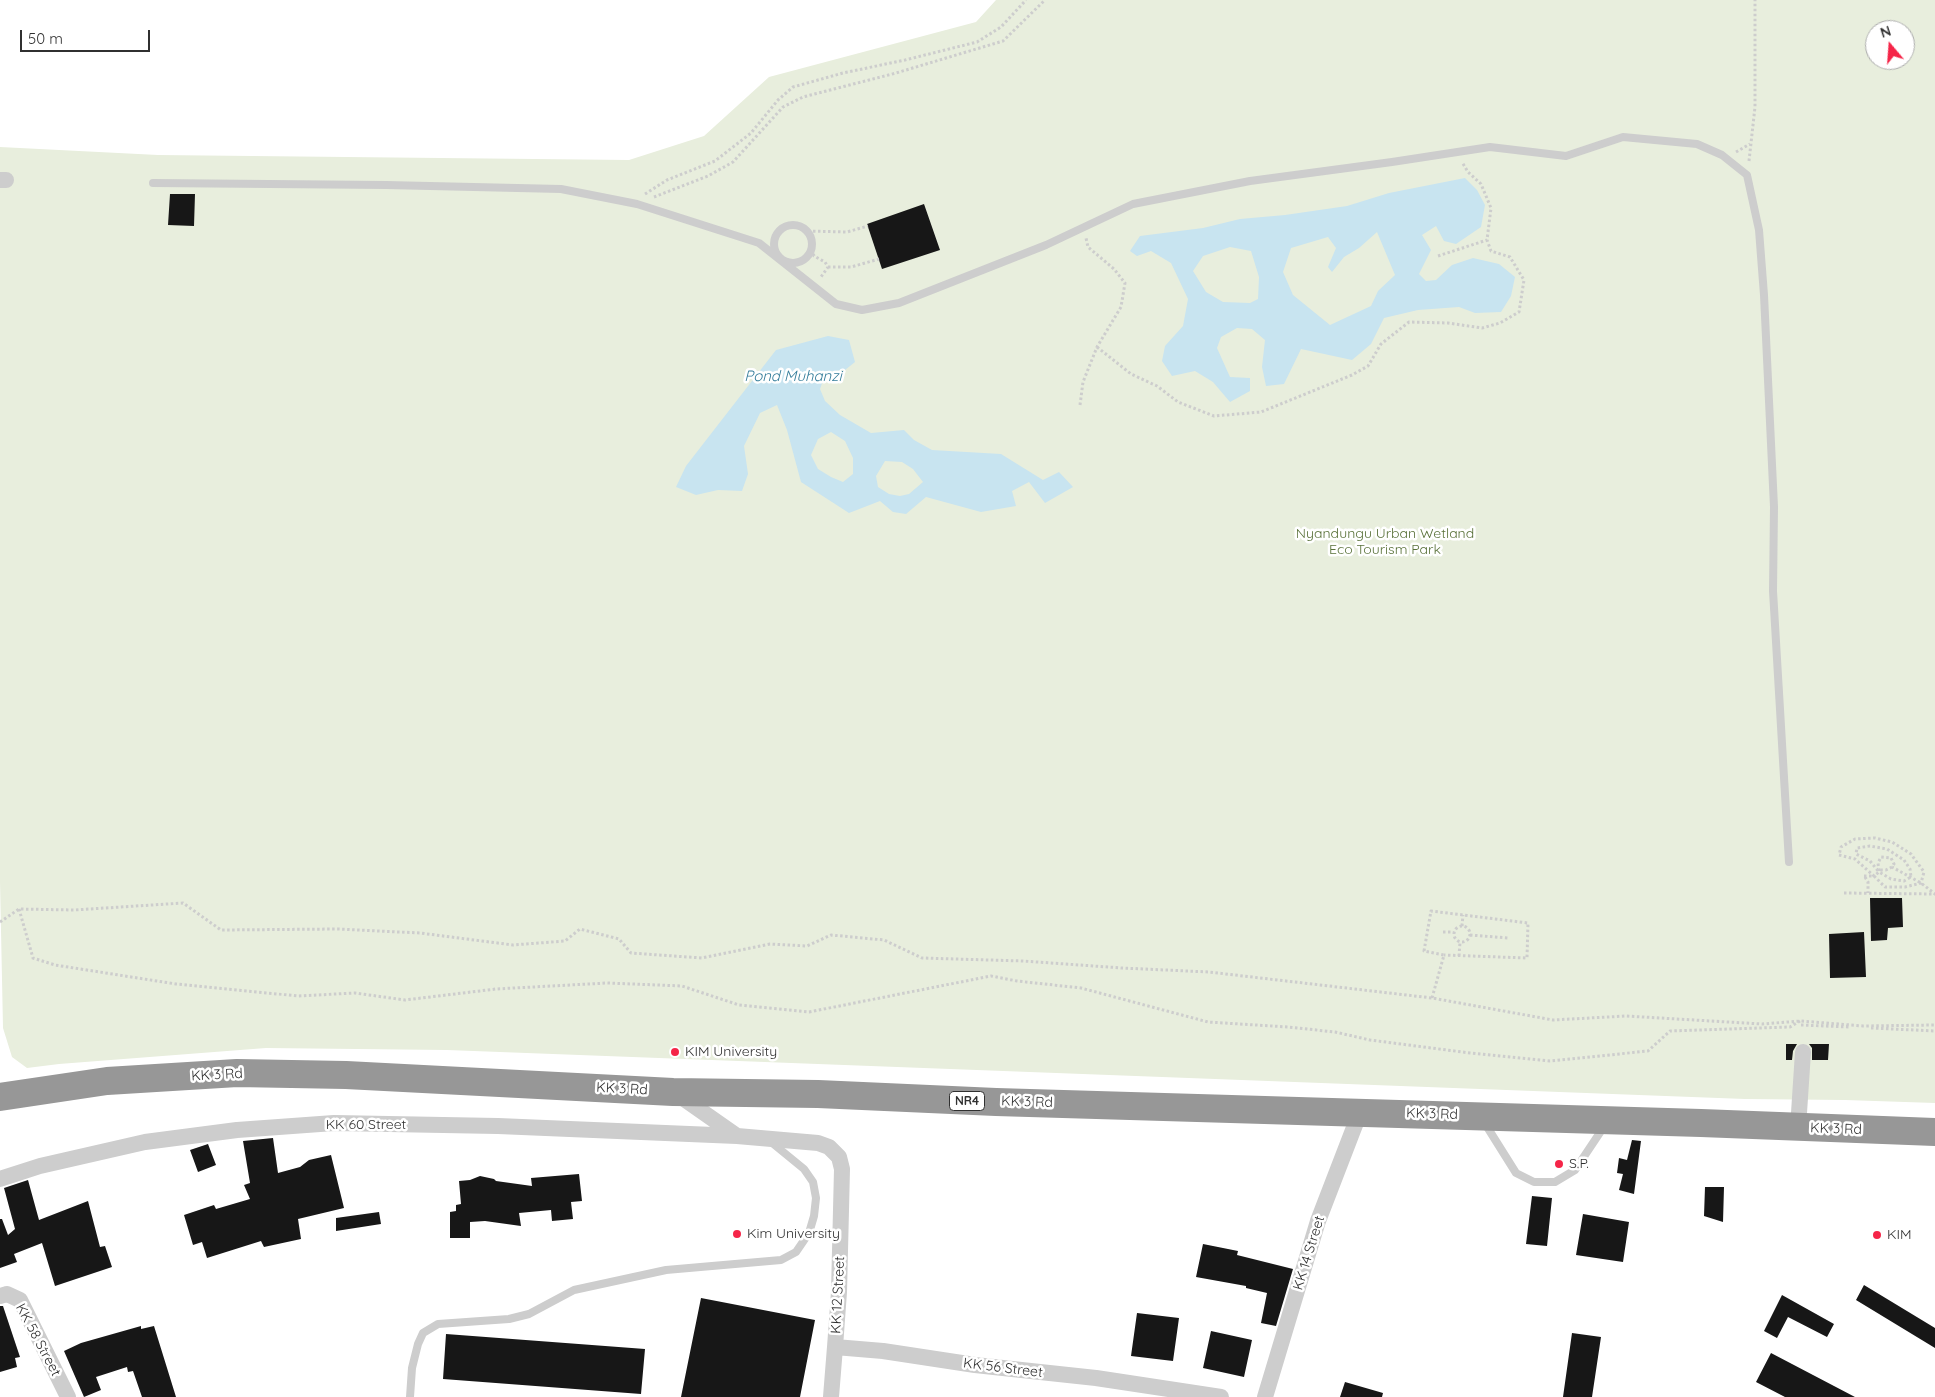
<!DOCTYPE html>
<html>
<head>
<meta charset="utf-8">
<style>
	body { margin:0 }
	#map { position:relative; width:1935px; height:1397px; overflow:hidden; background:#fff; font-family:Quicksand,sans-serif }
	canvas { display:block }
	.north { position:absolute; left:1865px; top:20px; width:50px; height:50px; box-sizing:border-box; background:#fff; border:1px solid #acacac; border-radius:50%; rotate:342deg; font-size:14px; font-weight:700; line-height:20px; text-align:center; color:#303030 }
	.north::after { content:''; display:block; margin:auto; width:18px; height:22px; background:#f52548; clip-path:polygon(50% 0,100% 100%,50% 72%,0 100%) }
	.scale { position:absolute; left:20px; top:30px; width:130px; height:22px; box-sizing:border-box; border:2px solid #303030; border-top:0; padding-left:6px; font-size:15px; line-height:18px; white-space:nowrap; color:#303030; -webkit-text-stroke:4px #fff; paint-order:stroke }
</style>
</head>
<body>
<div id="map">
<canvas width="1935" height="1397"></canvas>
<div class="north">N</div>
<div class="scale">50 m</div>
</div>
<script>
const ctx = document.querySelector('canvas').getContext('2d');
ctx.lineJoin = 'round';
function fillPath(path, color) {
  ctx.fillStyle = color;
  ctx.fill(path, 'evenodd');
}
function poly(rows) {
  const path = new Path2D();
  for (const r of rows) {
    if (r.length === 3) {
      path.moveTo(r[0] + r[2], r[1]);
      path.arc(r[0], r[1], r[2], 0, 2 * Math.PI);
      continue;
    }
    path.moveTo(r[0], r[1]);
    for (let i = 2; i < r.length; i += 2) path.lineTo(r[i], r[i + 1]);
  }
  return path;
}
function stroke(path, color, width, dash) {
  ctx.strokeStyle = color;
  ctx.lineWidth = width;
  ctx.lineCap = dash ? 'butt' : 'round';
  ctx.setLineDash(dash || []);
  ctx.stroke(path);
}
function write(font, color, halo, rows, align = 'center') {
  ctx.font = font + ' Quicksand,sans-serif';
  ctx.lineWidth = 5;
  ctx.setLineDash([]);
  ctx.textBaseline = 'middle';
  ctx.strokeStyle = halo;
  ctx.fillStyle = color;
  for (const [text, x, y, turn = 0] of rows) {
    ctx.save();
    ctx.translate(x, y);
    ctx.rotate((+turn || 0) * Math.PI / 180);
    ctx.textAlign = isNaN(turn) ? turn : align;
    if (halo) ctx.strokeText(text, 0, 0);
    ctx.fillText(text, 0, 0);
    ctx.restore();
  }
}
const green = poly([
	[996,0,1935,0,1935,1103,1845,1100,1745,1099,447,1050,266,1048,59,1064,27,1068,12,1057,3,1028,0,881,0,147,158,155,629,160,704,136,769,77,976,22],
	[1875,30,1905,30,1905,60,1875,60]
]);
const water = poly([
	[1465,178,1477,190,1485,205,1481,227,1456,244,1444,241,1436,226,1422,235,1431,250,1419,274,1426,281,1436,280,1452,265,1473,258,1499,264,1515,277,1511,296,1501,312,1475,313,1459,307,1418,310,1384,318,1371,344,1352,360,1301,349,1284,384,1266,386,1262,367,1265,340,1252,329,1237,328,1221,337,1217,348,1230,377,1250,378,1250,391,1230,402,1213,382,1195,371,1172,376,1162,361,1165,346,1183,326,1188,299,1171,263,1151,251,1137,256,1130,251,1140,236,1203,228,1240,219,1285,215,1347,206,1389,193],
	[1377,232,1395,275,1378,291,1371,306,1330,325,1293,295,1283,272,1291,248,1328,237,1336,248,1328,267,1332,272,1344,257,1359,248],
	[1230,247,1251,251,1259,277,1258,299,1250,303,1223,302,1206,292,1193,271,1203,256],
	[828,336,849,340,855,362,845,370,826,372,820,389,825,401,840,415,871,433,904,430,914,440,932,450,1001,454,1043,480,1059,472,1073,487,1045,503,1029,482,1012,491,1016,506,981,512,926,497,906,514,893,512,880,501,849,513,801,482,787,430,777,405,760,413,744,446,748,474,742,491,718,490,696,495,676,487,686,466,776,350],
	[831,432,845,441,853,458,853,474,843,482,831,477,818,469,811,455,818,439],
	[885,461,902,462,913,469,923,482,909,494,900,496,889,494,878,487,876,476]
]);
const building = poly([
	[170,194,195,194,194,226,168,225],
	[924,204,940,250,882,269,867,224],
	[1870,898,1902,898,1903,927,1888,928,1887,940,1871,941],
	[1864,932,1866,977,1830,978,1829,934],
	[1786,1044,1797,1044,1793,1051,1792,1060,1786,1060],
	[1809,1044,1829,1044,1828,1060,1812,1060,1812,1048],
	[273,1138,278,1173,300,1167,309,1160,331,1155,344,1208,298,1219,301,1239,264,1247,261,1241,207,1258,202,1242,193,1245,184,1215,214,1205,216,1209,250,1199,244,1185,250,1183,243,1141],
	[1632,1140,1641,1141,1634,1194,1619,1190,1623,1174,1617,1173,1619,1158,1627,1160],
	[208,1144,216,1165,198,1172,190,1150],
	[579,1174,582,1201,571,1202,573,1219,552,1221,551,1210,519,1213,521,1226,485,1221,470,1222,470,1238,450,1238,450,1212,456,1211,456,1205,461,1204,459,1181,470,1180,480,1176,494,1179,496,1181,532,1186,531,1178],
	[28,1180,39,1220,88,1201,100,1247,105,1246,112,1267,55,1286,42,1243,14,1254,17,1262,0,1268,0,1219,2,1219,8,1235,15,1229,4,1188],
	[1705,1187,1724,1187,1723,1222,1704,1216],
	[1532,1196,1552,1198,1547,1246,1526,1244],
	[379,1212,381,1224,336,1231,336,1218],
	[1583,1214,1629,1222,1623,1262,1576,1255],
	[1203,1244,1238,1251,1237,1255,1293,1269,1276,1326,1261,1323,1267,1293,1246,1288,1246,1286,1196,1277],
	[1864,1285,1935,1328,1935,1348,1856,1300],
	[1782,1295,1834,1324,1827,1337,1788,1317,1777,1338,1764,1331],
	[701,1298,815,1320,800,1397,681,1397],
	[0,1306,3,1306,20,1357,15,1358,17,1367,0,1372],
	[1137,1313,1179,1318,1173,1361,1131,1356],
	[141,1326,141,1329,154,1326,176,1397,142,1397,133,1371,128,1372,127,1367,96,1377,101,1390,84,1397,64,1351,81,1343],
	[1211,1331,1252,1340,1244,1377,1203,1368],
	[1572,1333,1601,1337,1592,1397,1563,1397],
	[446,1334,645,1349,641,1394,443,1379],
	[1771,1353,1855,1397,1785,1397,1756,1382],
	[1345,1382,1383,1393,1382,1397,1340,1397]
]);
const path = poly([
	[1736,152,1750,144],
	[1749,161,1755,107,1755,0],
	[645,194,667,180,715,161,751,133,778,100,793,87,843,73,905,60,977,42,1001,27,1026,0],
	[654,197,708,176,733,162,783,107,803,97,896,73,1003,41,1045,0],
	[808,231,847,232,868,226],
	[812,249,814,256,825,262,828,267,821,277],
	[1438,256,1487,240],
	[828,267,851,267,879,259],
	[1097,347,1131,374,1157,386,1178,402,1214,416,1261,412,1352,375,1368,366,1381,344,1409,322,1448,323,1482,328,1500,323,1519,312,1524,280,1510,257,1491,251,1487,240,1491,208,1481,184,1468,172,1462,162],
	[1080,405,1083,382,1097,347,1121,307,1125,283,1114,269,1088,247,1086,238],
	[1864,876,1874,876,1885,887,1905,887,1921,883,1924,872,1911,854,1892,842,1875,838,1855,839,1841,847,1839,855,1855,859,1874,876,1879,872,1870,861,1856,854,1857,848,1870,846,1887,849,1904,860,1910,869,1911,877,1904,881,1891,879,1879,872,1878,863,1881,857,1891,858,1894,864,1892,867,1886,870,1880,870],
	[1865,877,1868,882,1868,893],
	[1844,893,1935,894,1921,883,1892,867],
	[19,909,33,958,55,965,176,984,298,996,355,993,405,1000,496,989,607,983,682,986,739,1005,809,1012,991,976,1017,981,1081,988,1208,1022,1288,1027,1335,1032,1370,1040,1470,1053,1550,1061,1648,1051,1670,1031,1790,1027,1800,1021],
	[0,922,19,909,74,910,183,903,221,930,338,929,420,933,513,945,565,941,580,929,619,939,631,953,702,958,770,944,807,946,831,935,884,940,922,958,1023,961,1122,968,1209,972,1432,998,1553,1020,1626,1016,1762,1024,1801,1021,1863,1026,1935,1025],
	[1462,934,8],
	[1462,926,1463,915],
	[1443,932,1453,932],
	[1470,935,1508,938],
	[1459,956,1460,942],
	[1432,998,1444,955,1424,951,1431,911,1528,923,1527,958,1444,955],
	[1801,1025,1849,1027],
	[1871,1028,1935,1031]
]);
const lane = poly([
	[153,183,386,185,561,189,637,204,759,243,836,304,862,310,899,303,1046,245,1133,204,1250,181,1392,162,1490,147,1566,156,1623,137,1697,144,1722,155,1747,175,1759,230,1764,295,1774,507,1773,591,1789,862],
	[793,244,19],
	[1484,1122,1516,1173,1534,1182,1555,1182,1575,1170,1605,1125],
	[410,1397,412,1368,418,1344,423,1333,438,1324,509,1319,529,1314,574,1290,666,1270,781,1260,796,1252,809,1233,814,1216,816,1198,813,1182,804,1169,771,1142]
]);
const street = poly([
	[0,180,6,180],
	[677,1094,737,1136,818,1143,829,1147,839,1157,842,1169,839,1292,835,1347],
	[1798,1128,1803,1052],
	[0,1179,40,1166,145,1142,237,1130,334,1123,498,1126,737,1136],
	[0,1296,7,1294,20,1300,68,1397],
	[831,1397,835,1347,883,1351,975,1365,1096,1378,1221,1397],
	[1265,1397,1318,1221,1360,1112]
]);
const highway = poly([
	[0,1097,107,1081,237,1073,346,1075,673,1092,818,1094,996,1102,1701,1123,1935,1132]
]);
const markers = [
	[675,1052,5,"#f52548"],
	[1559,1164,5,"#f52548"],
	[737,1234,5,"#f52548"],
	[1877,1235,5,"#f52548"]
];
const shields = [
	[967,1101,35]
];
const shieldNames = [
	["NR4",967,1101]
];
const parkNames = [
	["Nyandungu Urban Wetland",1385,534],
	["Eco Tourism Park",1385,550]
];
const poiNames = [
	["KIM University",685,1052],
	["S.P.",1569,1164],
	["Kim University",747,1234],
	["KIM",1887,1235]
];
const streetNames = [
	["KK 3 Rd",217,1075,-3],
	["KK 3 Rd",622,1089,3],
	["KK 3 Rd",1027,1102,2],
	["KK 3 Rd",1432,1114,2],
	["KK 60 Street",366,1125],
	["KK 3 Rd",1836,1129,2],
	["KK 14 Street",1309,1253,-73],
	["KK 12 Street",838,1295,-87],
	["KK 58 Street",38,1340,62],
	["KK 56 Street",1003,1368,7]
];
const waterNames = [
	["Pond Muhanzi",793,376]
];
fillPath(green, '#e8eedd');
fillPath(water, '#c8e4f0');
fillPath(building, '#171717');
stroke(path, '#cdcdcd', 3, [2.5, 2.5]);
stroke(lane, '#cdcdcd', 8);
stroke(street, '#cdcdcd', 16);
stroke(highway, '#979797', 28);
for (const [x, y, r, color] of markers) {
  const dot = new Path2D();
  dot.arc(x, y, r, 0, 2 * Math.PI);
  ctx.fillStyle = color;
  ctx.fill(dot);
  stroke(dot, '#fff', 2);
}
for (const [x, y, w] of shields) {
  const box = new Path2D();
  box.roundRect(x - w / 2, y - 9.5, w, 19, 4);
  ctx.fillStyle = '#fff';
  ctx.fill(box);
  stroke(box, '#303030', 1);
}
write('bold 12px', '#303030', null, shieldNames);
write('14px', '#597139', '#fff', parkNames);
write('14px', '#303030', '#fff', poiNames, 'left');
write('14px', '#303030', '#fff', streetNames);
write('italic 15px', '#367e9b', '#fff', waterNames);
</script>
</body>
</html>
